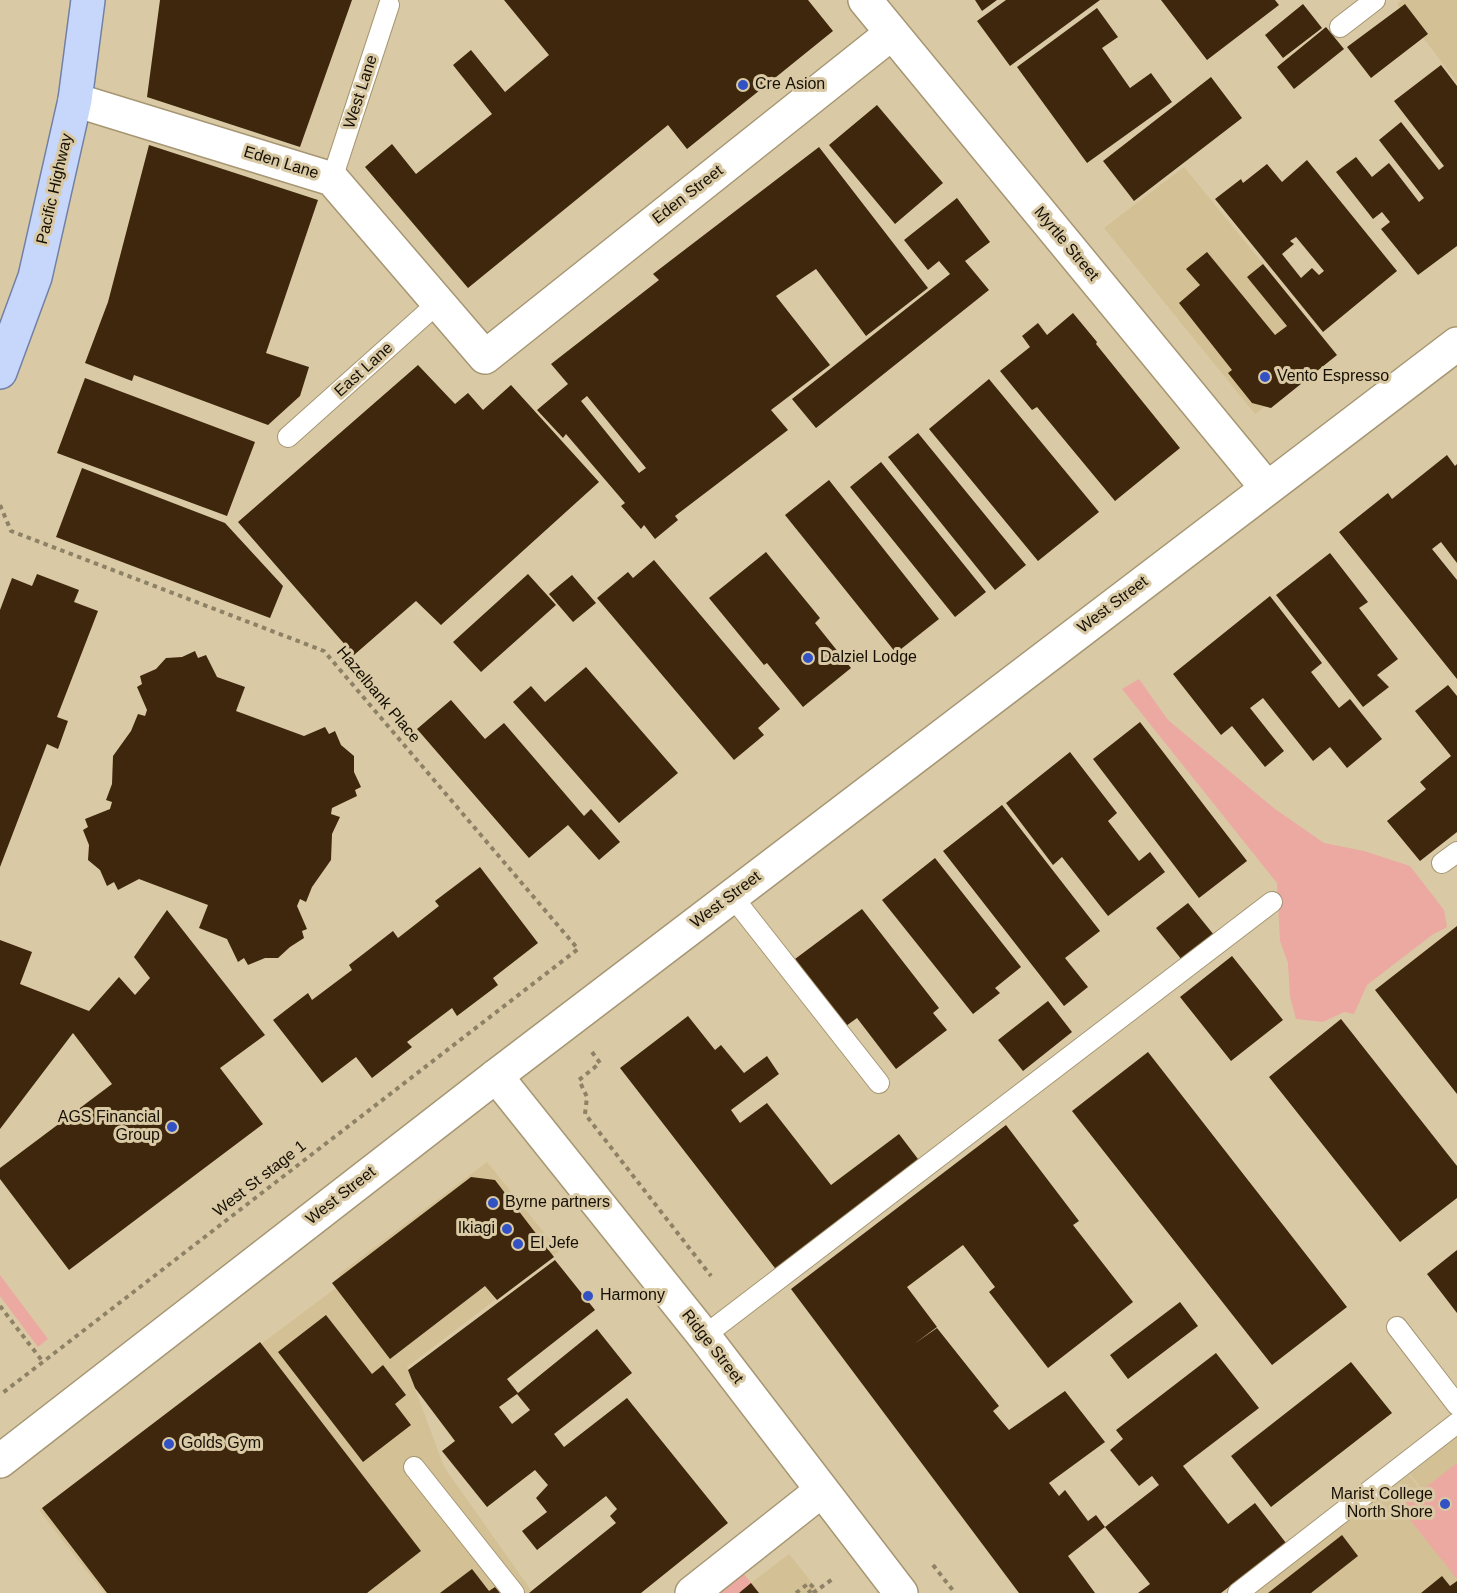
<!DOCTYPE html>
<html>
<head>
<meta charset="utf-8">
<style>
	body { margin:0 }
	canvas { display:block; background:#d9c9a4 }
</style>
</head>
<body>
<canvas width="1457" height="1593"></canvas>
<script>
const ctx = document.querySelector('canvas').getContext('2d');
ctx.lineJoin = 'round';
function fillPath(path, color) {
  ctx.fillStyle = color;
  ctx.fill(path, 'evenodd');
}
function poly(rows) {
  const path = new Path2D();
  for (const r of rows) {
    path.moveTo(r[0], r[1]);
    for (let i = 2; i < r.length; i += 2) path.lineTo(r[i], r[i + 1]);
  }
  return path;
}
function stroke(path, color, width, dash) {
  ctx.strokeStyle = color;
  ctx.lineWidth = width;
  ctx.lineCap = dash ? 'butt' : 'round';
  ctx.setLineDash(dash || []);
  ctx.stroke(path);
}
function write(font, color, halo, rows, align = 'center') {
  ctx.font = font + ' Helvetica,sans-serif';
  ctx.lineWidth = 6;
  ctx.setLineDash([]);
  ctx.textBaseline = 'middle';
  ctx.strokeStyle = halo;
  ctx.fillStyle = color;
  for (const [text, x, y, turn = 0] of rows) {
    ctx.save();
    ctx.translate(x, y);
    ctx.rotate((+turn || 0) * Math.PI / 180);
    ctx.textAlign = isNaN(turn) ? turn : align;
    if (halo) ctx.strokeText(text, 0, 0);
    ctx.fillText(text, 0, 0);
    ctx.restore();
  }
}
const built = poly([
	[1402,0,1457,0,1457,82,1397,4],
	[1184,167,1336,353,1255,414,1104,228],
	[487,1162,559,1251,407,1367,444,1467,533,1593,104,1593,39,1510,344,1282,338,1275],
	[1457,1437,1457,1534,1410,1474],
	[1409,1475,1457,1536,1457,1593,1254,1593],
	[789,1554,820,1593,759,1593,751,1583]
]);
const green = poly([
	[1139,679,1168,720,1275,809,1324,843,1364,851,1410,866,1444,910,1447,927,1432,935,1367,985,1354,1014,1344,1012,1323,1022,1296,1019,1290,996,1288,963,1280,941,1277,883,1122,689],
	[0,1275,48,1339,38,1347,0,1296],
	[1457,1463,1457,1579,1400,1507],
	[740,1569,759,1593,710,1593]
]);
const building = poly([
	[160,0,352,0,300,147,147,97],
	[504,0,808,0,833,31,687,149,668,125,468,288,365,167,392,144,416,174,492,114,453,65,471,50,505,92,549,55],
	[975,0,997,0,982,11],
	[1006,0,1100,0,1010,66,977,21],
	[1161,0,1275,0,1279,5,1207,60],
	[1303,4,1322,28,1283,58,1265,35],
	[1405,4,1428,34,1371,78,1347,47],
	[1097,8,1118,37,1102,48,1130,88,1151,73,1172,102,1087,163,1017,67],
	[1326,27,1344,49,1294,89,1277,67],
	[1441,65,1457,86,1457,246,1418,275,1381,229,1390,222,1382,212,1373,219,1336,172,1356,157,1372,177,1389,163,1419,202,1424,198,1379,140,1401,122,1439,170,1444,166,1394,101],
	[1211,77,1242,118,1134,201,1103,161],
	[877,105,943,183,895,224,829,145],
	[149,145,318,200,266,353,309,367,300,396,268,425,134,375,132,381,85,363,108,302],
	[819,147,928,288,866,336,816,269,776,296,830,365,771,410,788,430,675,516,678,520,655,539,644,525,641,529,621,506,625,503,566,434,563,438,537,410,568,384,551,364,659,280,653,274],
	[587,396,646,468,639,473,581,401],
	[1307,160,1397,271,1323,332,1215,199,1241,179,1243,183,1267,164,1282,182],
	[1296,237,1324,271,1319,275,1312,268,1301,278,1282,254,1294,244,1290,241],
	[957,198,990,242,965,261,989,290,816,428,792,399,950,274,939,261,928,270,904,240],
	[1207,252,1275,335,1287,326,1247,277,1263,264,1337,355,1271,408,1252,403,1228,373,1232,370,1179,303,1200,285,1186,269],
	[1073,313,1097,342,1096,344,1180,448,1115,501,1037,407,1032,410,1000,371,1030,347,1022,336,1038,323,1047,335],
	[418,365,455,404,468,393,483,410,511,385,599,482,441,625,416,601,354,655,238,522],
	[85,378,255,442,227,516,57,453],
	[989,379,1099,512,1038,561,929,429],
	[918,433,1026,565,995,590,888,457],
	[1447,455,1455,466,1457,464,1457,563,1441,542,1432,549,1457,580,1457,679,1339,532,1388,493,1392,499],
	[881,462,986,592,955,617,850,487],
	[82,468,225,523,283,586,270,618,56,537],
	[829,480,939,619,896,653,785,515],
	[766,552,820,618,815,623,851,668,803,707,767,663,764,665,709,598],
	[1330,553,1368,602,1359,608,1398,659,1377,675,1389,687,1363,707,1276,595],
	[654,560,780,709,758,728,764,735,734,760,597,598,628,572,633,578],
	[37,574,79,590,74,602,98,611,57,717,68,721,58,749,47,744,0,867,0,610,12,578,32,586],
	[528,574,556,605,481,672,453,642],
	[572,575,596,603,573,622,549,594],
	[1270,596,1322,663,1311,672,1339,708,1350,699,1382,739,1347,768,1330,747,1313,761,1263,698,1250,708,1284,751,1265,767,1232,726,1221,735,1173,674],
	[195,651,198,658,206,655,217,677,245,687,236,711,304,736,325,727,329,734,335,731,341,745,354,756,354,772,361,787,355,790,357,796,332,808,331,814,340,817,332,834,331,860,312,887,306,902,300,899,297,906,307,929,302,931,304,938,290,947,278,958,265,958,248,965,244,958,238,962,227,939,199,928,208,905,139,879,118,890,114,882,107,886,100,870,88,860,89,845,83,830,88,827,85,819,110,809,112,802,106,800,112,784,113,756,131,731,138,714,145,716,147,710,137,687,142,684,140,676,156,669,166,658,182,657],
	[586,667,678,773,619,823,513,702,531,686,545,702],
	[1448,685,1457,696,1457,832,1420,861,1387,821,1426,789,1420,782,1451,756,1415,711],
	[451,700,485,739,504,723,584,816,591,809,620,842,599,860,568,825,529,858,417,729],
	[1140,722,1247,861,1199,898,1093,759],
	[1070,752,1117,813,1108,821,1139,861,1150,852,1165,872,1108,916,1062,857,1053,865,1006,803],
	[1002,805,1100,931,1065,958,1088,987,1064,1006,943,851],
	[935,858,1021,967,995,988,1000,993,973,1014,882,900],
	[480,867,538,943,493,978,498,985,457,1016,452,1008,407,1042,412,1047,372,1078,356,1057,322,1083,273,1020,308,993,312,1000,352,970,349,965,393,931,398,938,439,906,435,901],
	[1188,903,1214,935,1182,960,1156,928],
	[862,909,939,1008,933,1013,947,1030,896,1069,857,1018,846,1026,795,959],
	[167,910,265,1035,220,1068,263,1124,69,1270,0,1179,0,1168,112,1084,73,1033,0,1129,0,940,32,952,20,984,89,1011,119,977,135,995,150,978,134,957],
	[1457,926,1457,1094,1375,990],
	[1232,956,1283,1020,1231,1061,1180,997],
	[1048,1001,1072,1032,1023,1071,998,1040],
	[688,1016,715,1050,721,1045,744,1073,767,1056,779,1074,731,1110,740,1123,767,1103,831,1185,899,1134,921,1163,778,1272,620,1068],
	[1341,1019,1457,1166,1457,1198,1400,1242,1269,1077],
	[1148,1052,1347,1307,1272,1365,1072,1111],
	[1006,1125,1079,1221,1073,1225,1133,1302,1048,1368,989,1292,995,1287,963,1245,907,1287,937,1327,914,1344,937,1328,999,1406,993,1411,1009,1430,1065,1391,1105,1442,1049,1483,1059,1496,1065,1490,1088,1521,1096,1515,1105,1527,1068,1556,1095,1593,1019,1593,791,1289],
	[471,1177,495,1180,554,1257,497,1300,485,1286,390,1359,332,1283],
	[1457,1250,1457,1313,1427,1274],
	[555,1260,595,1310,507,1379,518,1393,597,1329,632,1373,554,1434,564,1447,627,1398,728,1523,641,1593,529,1593,616,1523,610,1516,617,1509,606,1496,537,1550,522,1531,547,1512,536,1498,548,1485,535,1470,487,1507,442,1451,455,1441,415,1388,408,1370],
	[517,1394,530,1410,512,1424,499,1407],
	[1180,1302,1198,1326,1128,1379,1110,1355],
	[326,1315,372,1374,383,1365,406,1395,395,1404,411,1425,363,1462,278,1352],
	[260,1342,421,1551,367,1593,107,1593,42,1508],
	[1216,1353,1259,1408,1183,1466,1228,1524,1255,1503,1286,1543,1221,1593,1138,1593,1150,1584,1105,1527,1159,1485,1152,1476,1139,1486,1110,1450,1123,1439,1116,1430],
	[1351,1362,1392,1413,1271,1507,1231,1456],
	[1342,1535,1358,1556,1311,1593,1268,1593],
	[472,1569,489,1591,495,1587,500,1593,440,1593],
	[1442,1576,1450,1586,1457,1581,1457,1593,1421,1593],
	[751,1583,759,1593,739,1593]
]);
const path = poly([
	[0,505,11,531,324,651,578,949,0,1395],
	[592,1052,600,1063,579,1080,587,1097,585,1114,711,1276],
	[0,1306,43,1362],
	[933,1565,955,1593],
	[796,1593,809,1583,814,1588,808,1593],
	[813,1593,834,1578]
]);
const service = poly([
	[1340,27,1375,0],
	[332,179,389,5],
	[288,437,439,302],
	[1442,863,1457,852],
	[732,896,879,1083],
	[1397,1327,1457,1405],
	[704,1336,1272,902],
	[414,1467,514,1593],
	[1238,1593,1457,1423]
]);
const minor = poly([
	[865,0,1267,488],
	[75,100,332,179,485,357,892,33],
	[496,1076,704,1336,901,1593],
	[692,1593,821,1491]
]);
const tertiary = poly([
	[0,1461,496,1076,1457,344]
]);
const primary = poly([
	[0,372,35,277,75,100,88,0]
]);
const markers = [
	[743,85,6,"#3252c3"],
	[1265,377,6,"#3252c3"],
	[808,658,6,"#3252c3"],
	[172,1127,6,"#3252c3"],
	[493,1203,6,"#3252c3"],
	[507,1229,6,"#3252c3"],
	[518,1244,6,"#3252c3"],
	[588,1296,6,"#3252c3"],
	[169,1444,6,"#3252c3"],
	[1445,1504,6,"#3252c3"]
];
const poiNames = [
	["Cre Asion",755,85],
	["Vento Espresso",1277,377],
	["Dalziel Lodge",820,658],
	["AGS Financial",160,1118,"right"],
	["Group",160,1136,"right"],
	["Byrne partners",505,1203],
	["Ikiagi",495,1229,"right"],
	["El Jefe",530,1244],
	["Harmony",600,1296],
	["Golds Gym",181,1444],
	["Marist College",1433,1495,"right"],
	["North Shore",1433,1513,"right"]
];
const streetNames = [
	["West Lane",361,92,-72],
	["Eden Lane",281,163,17],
	["Pacific Highway",55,189,-77],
	["Eden Street",688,195,-38],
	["Myrtle Street",1066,244,50],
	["East Lane",364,370,-42],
	["West Street",1113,605,-37],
	["Hazelbank Place",378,695,50],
	["West Street",726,900,-37],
	["West St stage 1",260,1179,-38],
	["West Street",341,1196,-38],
	["Ridge Street",712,1347,52]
];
fillPath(built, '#d3c094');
fillPath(green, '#eca9a1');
fillPath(building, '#3e270c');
stroke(service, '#a69673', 22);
stroke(minor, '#a69673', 36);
stroke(tertiary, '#a69673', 36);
stroke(primary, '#7180a4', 36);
stroke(path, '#8d8166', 4, [4.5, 4.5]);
stroke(service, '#fff', 20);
stroke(minor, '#fff', 33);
stroke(tertiary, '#fff', 33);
stroke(primary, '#c7d7fc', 33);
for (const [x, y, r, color] of markers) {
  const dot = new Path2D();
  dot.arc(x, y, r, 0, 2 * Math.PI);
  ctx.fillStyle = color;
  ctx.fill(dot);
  stroke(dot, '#d9c9a4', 2);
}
write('16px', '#161004', '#d9c9a4', poiNames, 'left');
write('16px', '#161004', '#d9c9a4', streetNames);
</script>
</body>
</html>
